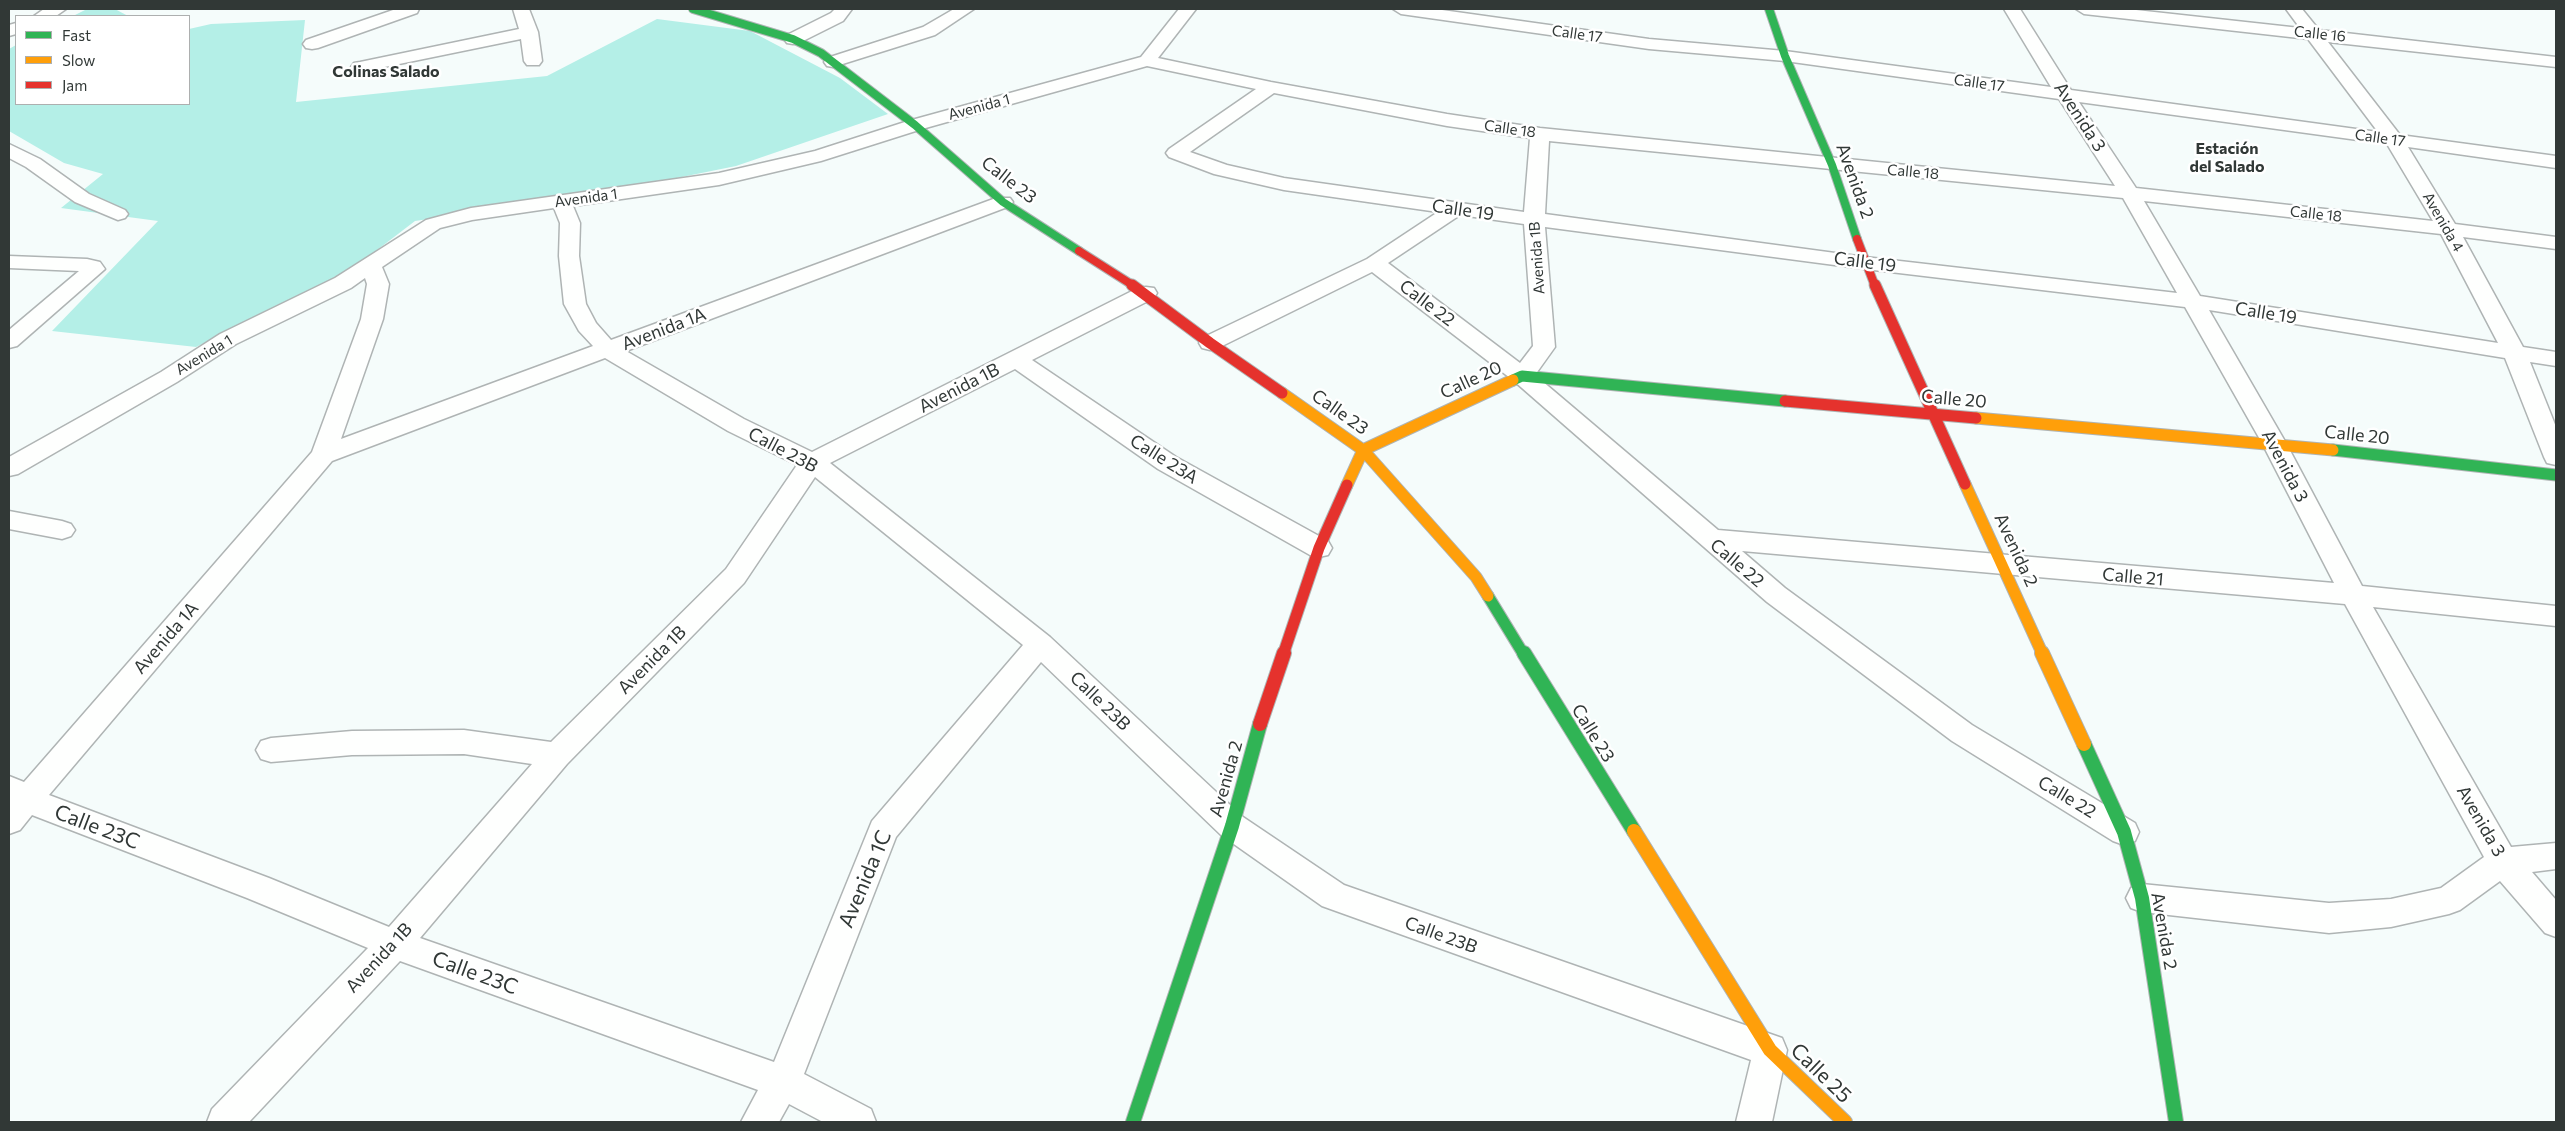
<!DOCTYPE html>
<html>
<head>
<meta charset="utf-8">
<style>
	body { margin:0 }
	#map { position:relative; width:2565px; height:1131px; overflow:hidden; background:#f5fcfb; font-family:Commissioner,sans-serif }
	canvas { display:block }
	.frame { position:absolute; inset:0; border:10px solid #313836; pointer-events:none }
	.legend { position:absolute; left:15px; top:15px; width:175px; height:90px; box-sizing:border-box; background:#fff; border:1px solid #adafaf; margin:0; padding:6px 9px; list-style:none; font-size:15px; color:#313836 }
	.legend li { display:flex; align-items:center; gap:10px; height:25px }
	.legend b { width:25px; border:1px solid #adafaf }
</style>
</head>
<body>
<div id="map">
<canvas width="2565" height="1131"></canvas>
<div class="frame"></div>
<ul class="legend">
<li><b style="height:6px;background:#30b455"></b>Fast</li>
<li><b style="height:6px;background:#ff9f0a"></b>Slow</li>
<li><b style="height:6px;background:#e5322d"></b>Jam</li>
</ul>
</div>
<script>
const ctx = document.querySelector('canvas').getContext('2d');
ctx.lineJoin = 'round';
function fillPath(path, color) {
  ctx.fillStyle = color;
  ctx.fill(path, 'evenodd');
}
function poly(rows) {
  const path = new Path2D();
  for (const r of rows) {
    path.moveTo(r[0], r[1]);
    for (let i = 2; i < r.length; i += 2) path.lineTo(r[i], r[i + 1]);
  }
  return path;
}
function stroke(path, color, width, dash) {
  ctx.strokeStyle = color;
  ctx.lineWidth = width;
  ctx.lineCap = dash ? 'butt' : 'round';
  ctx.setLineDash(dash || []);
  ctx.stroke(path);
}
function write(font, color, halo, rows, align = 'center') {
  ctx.font = font + ' Commissioner,sans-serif';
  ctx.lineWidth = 5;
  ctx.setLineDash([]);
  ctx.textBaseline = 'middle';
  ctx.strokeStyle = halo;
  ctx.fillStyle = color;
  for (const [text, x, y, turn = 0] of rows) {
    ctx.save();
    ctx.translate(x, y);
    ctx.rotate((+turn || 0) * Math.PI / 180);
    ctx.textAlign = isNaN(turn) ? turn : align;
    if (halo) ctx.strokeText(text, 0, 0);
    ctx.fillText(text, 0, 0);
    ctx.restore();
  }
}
const green = poly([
	[87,9,115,9,128,16,73,16],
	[657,19,750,31,840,78,888,114,736,166,588,196,415,221,343,276,196,347,52,331,158,221,61,208,103,174,64,163,9,131,9,49,16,45,16,104,189,104,189,29,211,24,305,20,296,102,547,76]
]);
const street = poly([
	[44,9,66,9,56,16,34,16,44,9],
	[396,9,419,9,417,13,318,48,312,49,306,48,303,44,306,40,396,9],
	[513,9,529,9,538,32,542,61,539,65,527,65,524,61,521,39,360,72,354,71,351,67,354,63,360,62,519,29,513,9],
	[835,9,852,9,843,21,799,43,793,44,787,43,784,39,787,35,831,13,835,9],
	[954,9,974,9,935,35,833,67,827,66,824,62,827,58,923,27,954,9],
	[1179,9,1196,9,1158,58,1271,82,1447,114,1540,128,2115,186,2059,99,1785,61,1649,49,1401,14,1393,9,1435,9,1649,39,1785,51,2051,87,2004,9,2020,9,2071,90,2378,132,2308,39,2084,14,2076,9,2127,9,2300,28,2286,9,2302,9,2319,30,2556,57,2556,67,2328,42,2400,135,2556,156,2556,168,2408,147,2455,224,2556,237,2556,249,2463,237,2523,347,2556,352,2556,366,2530,362,2556,427,2556,465,2547,463,2544,457,2505,358,2209,310,2286,443,2362,586,2556,606,2556,626,2373,607,2511,847,2556,843,2556,869,2532,872,2556,900,2556,937,2545,933,2500,881,2460,910,2449,914,2391,927,2329,933,2142,912,2131,908,2126,898,2131,888,2142,884,2329,903,2391,899,2441,888,2484,857,2345,604,1742,551,1785,588,1972,725,2135,823,2139,832,2135,841,2124,845,2113,841,1952,741,1767,602,1514,381,1372,272,1218,348,1210,350,1202,348,1199,343,1202,338,1367,259,1438,212,1284,190,1214,174,1169,157,1166,153,1169,149,1256,89,1147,66,922,129,821,161,719,185,573,206,580,223,579,256,586,304,596,323,611,340,996,198,1010,198,1013,202,1010,206,626,351,744,419,812,452,1138,288,1146,287,1154,288,1157,293,1154,298,1032,360,1176,457,1328,541,1332,548,1328,555,1319,557,1310,555,1158,469,1015,369,830,463,1050,637,1243,817,1344,885,1782,1038,1787,1050,1772,1122,1736,1122,1751,1060,1322,906,1221,835,1041,662,896,837,804,1074,871,1109,876,1122,823,1122,789,1104,779,1122,741,1122,758,1090,400,961,249,1122,207,1122,212,1109,368,948,247,898,32,815,20,830,9,834,9,776,24,782,312,452,361,319,367,284,365,278,351,288,236,344,177,382,18,474,9,476,9,457,161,372,220,334,335,278,426,220,471,208,719,173,815,151,908,121,1141,57,1179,9],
	[1274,93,1447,126,1530,138,1524,212,1284,178,1227,165,1190,152,1274,93],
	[2079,102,2387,144,2433,221,2136,188,2079,102],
	[1549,141,2123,198,2177,293,1865,257,1545,214,1549,141],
	[2144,201,2441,234,2498,343,2200,296,2144,201],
	[554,208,560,223,559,256,564,304,579,331,593,346,341,439,383,319,389,284,382,267,440,228,472,220,554,208],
	[1460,215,1524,224,1533,346,1520,363,1388,263,1460,215],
	[1545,227,1865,269,2185,307,2262,443,2334,583,1718,530,1535,375,1555,347,1545,227],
	[605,358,728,431,797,465,726,569,551,742,464,730,352,731,271,738,261,741,256,750,261,759,271,762,352,755,464,754,532,764,389,927,269,878,49,795,332,461,605,358],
	[815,477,1023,645,872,821,774,1062,420,938,567,764,744,583,815,477],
	[16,23,16,34,9,36,9,25,16,23],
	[9,144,40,159,89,194,125,210,128,214,125,218,118,220,75,202,26,167,9,158,9,144],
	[9,256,87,259,100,262,105,269,17,346,9,348,9,330,79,271,9,268,9,256],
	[9,511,62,521,71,524,75,530,71,536,62,539,9,529,9,511]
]);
const fastFar2 = poly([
	[693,9,793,39,821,53,915,125,1003,202,1079,251],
	[1769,9,1785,56,1832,165,1857,239]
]);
const fastFar1 = poly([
	[1513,380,1522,376,1785,401],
	[2333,450,2556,475],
	[1488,596,1524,655]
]);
const fast = poly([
	[1524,653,1634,831],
	[2084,744,2124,832,2142,898,2176,1122],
	[1133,1122,1232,826,1260,724]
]);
const slowFar1 = poly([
	[1282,393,1363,450,1476,577,1488,596],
	[1976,418,2333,450],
	[1965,484,2043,655],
	[1347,485,1363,450,1513,380]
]);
const slow = poly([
	[2042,653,2084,744],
	[1634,831,1770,1050,1845,1122]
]);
const jamFar2 = poly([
	[1857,239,1875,286],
	[1079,251,1134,286]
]);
const jamFar1 = poly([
	[1132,285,1210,343,1282,393],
	[1875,285,1965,484],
	[1785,401,1976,418],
	[1283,655,1319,548,1347,485]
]);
const jam = poly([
	[1260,724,1284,653]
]);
const farStreetnames = [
	["Calle 17",1577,34,8],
	["Calle 16",2320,34,6],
	["Calle 17",1979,83,8],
	["Avenida 1",979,107,-15],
	["Calle 18",1510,129,8],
	["Calle 17",2380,138,8],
	["Calle 18",1913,172,5],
	["Avenida 1",586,198,-8],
	["Calle 18",2316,214,6],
	["Avenida 4",2443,222,60],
	["Avenida 1B",1537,258,-94],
	["Avenida 1",204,355,-31]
];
const farNeighbourhoodnames = [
	["Colinas Salado",386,72],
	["Estación",2227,149],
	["del Salado",2227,167]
];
const streetNames = [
	["Avenida 3",2080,117,57],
	["Calle 23",1009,180,38],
	["Avenida 2",1855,181,70],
	["Calle 19",1463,210,8],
	["Calle 19",1865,262,7],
	["Calle 22",1427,303,37],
	["Calle 19",2266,313,9],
	["Avenida 1A",664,329,-21],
	["Calle 20",1471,380,-25],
	["Avenida 1B",959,388,-27],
	["Calle 20",1954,399,5],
	["Calle 23",1340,412,35],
	["Calle 20",2357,435,6],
	["Calle 23B",783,450,28],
	["Calle 23A",1164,459,32],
	["Avenida 3",2285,466,62],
	["Avenida 2",2016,550,65],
	["Calle 22",1737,563,40],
	["Calle 21",2133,577,5],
	["Avenida 1A",166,638,-49],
	["Avenida 1B",652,660,-45],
	["Calle 23B",1100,701,44],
	["Calle 23",1593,733,58],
	["Avenida 2",1226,779,-74],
	["Calle 22",2067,797,31],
	["Avenida 3",2481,821,60],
	["Avenida 2",2164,931,80],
	["Calle 23B",1441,935,20],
	["Avenida 1B",379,958,-47]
];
const nearStreetnames = [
	["Calle 23C",97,827,21],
	["Avenida 1C",865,879,-67],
	["Calle 23C",475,973,20],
	["Calle 25",1821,1073,44]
];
fillPath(green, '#b4efe7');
stroke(street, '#afb4b4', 3);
stroke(fastFar2, '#afb4b4', 10);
stroke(fastFar1, '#afb4b4', 13);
stroke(fast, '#afb4b4', 16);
stroke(slowFar1, '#afb4b4', 13);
stroke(slow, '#afb4b4', 16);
stroke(jamFar2, '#afb4b4', 10);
stroke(jamFar1, '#afb4b4', 13);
stroke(jam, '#afb4b4', 16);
fillPath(street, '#fefffe');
stroke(fastFar2, '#30b455', 8);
stroke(fastFar1, '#30b455', 11);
stroke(fast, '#30b455', 14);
stroke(slowFar1, '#ff9f0a', 11);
stroke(slow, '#ff9f0a', 14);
stroke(jamFar2, '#e5322d', 8);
stroke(jamFar1, '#e5322d', 11);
stroke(jam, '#e5322d', 14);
write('15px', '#313836', '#fff', farStreetnames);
write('bold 16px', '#313836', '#fff', farNeighbourhoodnames);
write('18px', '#313836', '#fff', streetNames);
write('21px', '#313836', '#fff', nearStreetnames);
</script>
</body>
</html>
